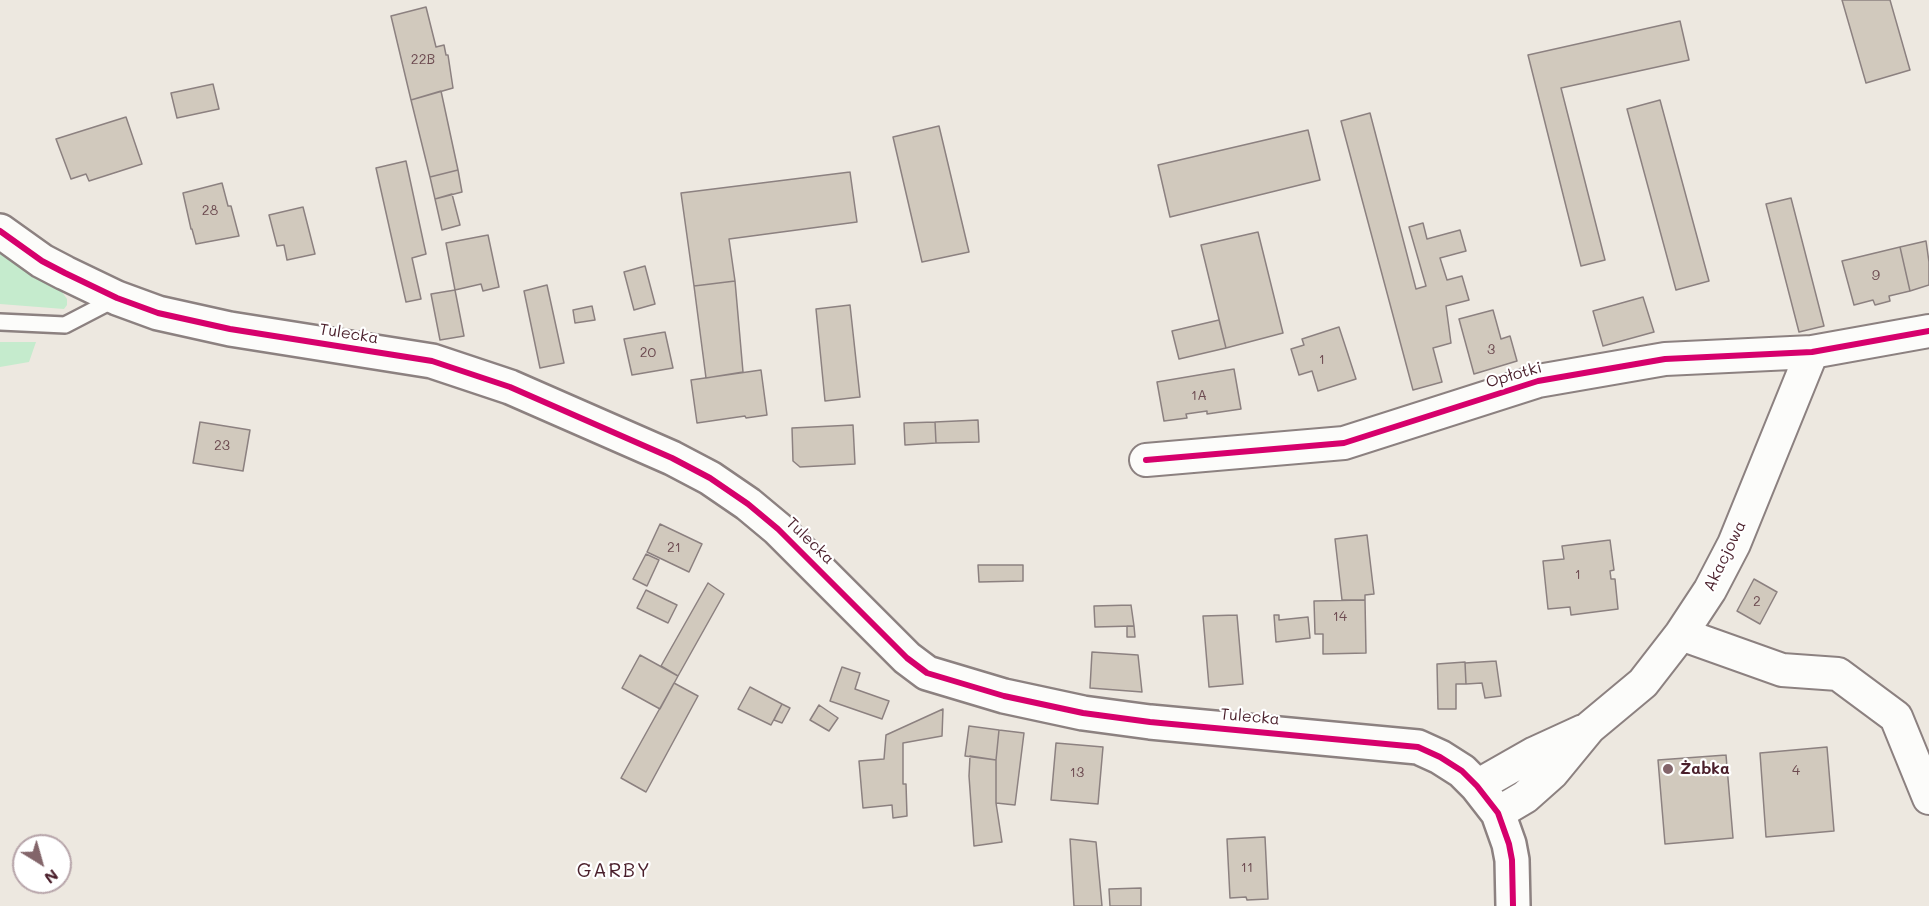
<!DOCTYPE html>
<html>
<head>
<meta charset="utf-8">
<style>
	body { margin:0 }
	#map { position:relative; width:1929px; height:906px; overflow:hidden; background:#ede8e0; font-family:Mali,sans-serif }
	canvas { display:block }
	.north { position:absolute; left:12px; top:834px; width:60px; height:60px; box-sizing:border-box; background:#fff; border:2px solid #b7a5aa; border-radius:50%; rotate:143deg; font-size:16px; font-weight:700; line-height:24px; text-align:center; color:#4a1f2b }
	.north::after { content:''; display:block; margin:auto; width:21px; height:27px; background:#83656a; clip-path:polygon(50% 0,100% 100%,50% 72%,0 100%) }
</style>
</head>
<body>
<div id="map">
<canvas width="1929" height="906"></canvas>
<div class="north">N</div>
</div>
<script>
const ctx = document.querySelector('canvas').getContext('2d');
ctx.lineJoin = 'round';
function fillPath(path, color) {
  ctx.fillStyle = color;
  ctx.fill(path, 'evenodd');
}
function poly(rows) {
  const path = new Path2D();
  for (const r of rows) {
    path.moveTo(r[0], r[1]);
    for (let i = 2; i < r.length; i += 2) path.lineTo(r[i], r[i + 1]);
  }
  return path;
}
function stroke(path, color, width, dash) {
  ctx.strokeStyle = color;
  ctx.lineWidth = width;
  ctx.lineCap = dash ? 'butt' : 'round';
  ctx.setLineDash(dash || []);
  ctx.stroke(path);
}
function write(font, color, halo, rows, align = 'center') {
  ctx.font = font + ' Mali,sans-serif';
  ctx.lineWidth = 4.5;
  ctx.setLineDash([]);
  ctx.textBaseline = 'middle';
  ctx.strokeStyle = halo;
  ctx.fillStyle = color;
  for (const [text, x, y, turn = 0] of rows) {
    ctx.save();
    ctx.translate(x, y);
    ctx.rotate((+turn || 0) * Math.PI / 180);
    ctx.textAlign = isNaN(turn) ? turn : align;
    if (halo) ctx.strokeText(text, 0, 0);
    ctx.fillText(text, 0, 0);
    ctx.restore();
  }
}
const green = poly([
	[0,251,60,289,67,299,67,305,64,309,0,304],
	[0,342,36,342,29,362,0,367]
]);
const building = poly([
	[1842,0,1890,0,1910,70,1866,83,1842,0],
	[426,7,436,47,444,45,446,55,448,55,453,88,411,100,391,16,426,7],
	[1680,21,1689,60,1561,88,1605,260,1581,266,1528,55,1680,21],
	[213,84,219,109,177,118,171,93,213,84],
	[441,91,458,170,430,177,411,100,441,91],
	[1660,100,1709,281,1676,290,1627,109,1660,100],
	[1370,113,1416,289,1426,286,1409,227,1423,223,1427,239,1460,230,1466,251,1440,258,1447,280,1462,276,1469,300,1446,306,1451,343,1433,348,1442,382,1413,390,1341,121,1370,113],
	[126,117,142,164,89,181,86,174,71,179,56,139,126,117],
	[939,126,969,252,922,262,893,137,939,126],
	[1308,130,1320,180,1170,217,1158,165,1308,130],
	[406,161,426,254,412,258,421,299,406,302,376,168,406,161],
	[458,170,462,192,435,199,430,177,458,170],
	[850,172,857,222,729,239,735,281,694,286,681,193,850,172],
	[222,183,228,206,231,206,239,236,196,244,192,229,191,229,183,193,222,183],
	[452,194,460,225,442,230,435,199,452,194],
	[1791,198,1824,326,1799,332,1766,204,1791,198],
	[303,207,315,254,287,260,284,245,277,246,269,215,303,207],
	[1258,232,1283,333,1226,348,1201,245,1258,232],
	[488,235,499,287,483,291,481,284,455,290,446,243,488,235],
	[1926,241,1929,262,1929,285,1910,291,1900,247,1926,241],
	[1900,247,1910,291,1889,296,1890,301,1875,305,1873,300,1854,305,1842,261,1900,247],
	[645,266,655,304,634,310,624,272,645,266],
	[735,281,743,372,706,378,694,286,735,281],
	[547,285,564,363,540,368,524,291,547,285],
	[455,290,464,336,440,340,431,294,455,290],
	[1643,297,1654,332,1603,346,1593,311,1643,297],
	[850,305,860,397,825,401,816,309,850,305],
	[592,306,595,320,575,323,573,310,592,306],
	[1493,310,1501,339,1510,336,1517,361,1474,374,1459,319,1493,310],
	[1219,320,1226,348,1179,359,1172,331,1219,320],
	[1339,327,1356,379,1318,391,1312,371,1299,375,1291,349,1304,345,1302,339,1339,327],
	[665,332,673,368,632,375,624,339,665,332],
	[1234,369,1241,409,1207,414,1207,411,1186,414,1187,418,1164,421,1157,382,1234,369],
	[761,370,767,415,746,418,745,416,697,423,691,380,761,370],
	[978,420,979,442,936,443,935,422,978,420],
	[200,422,250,430,243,471,193,463,200,422],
	[935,422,936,443,905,445,904,423,935,422],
	[853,425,855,464,800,467,793,461,792,428,853,425],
	[660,524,702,544,689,572,647,552,660,524],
	[1367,535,1374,594,1365,595,1365,600,1342,600,1335,539,1367,535],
	[1610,540,1614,570,1610,571,1611,579,1615,579,1618,609,1571,615,1570,607,1548,609,1543,561,1564,559,1562,546,1610,540],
	[646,554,659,560,647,586,633,579,646,554],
	[978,565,1023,565,1023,581,979,582,978,565],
	[1754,579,1777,592,1760,624,1737,611,1754,579],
	[708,583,724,594,678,676,661,666,708,583],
	[646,590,677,605,668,623,637,608,646,590],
	[1365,600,1366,653,1323,654,1323,634,1315,634,1314,601,1365,600],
	[1131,605,1134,626,1095,627,1094,606,1131,605],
	[1237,615,1243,684,1209,687,1203,616,1237,615],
	[1274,615,1279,615,1279,620,1308,617,1310,638,1276,642,1274,615],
	[1127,626,1134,626,1135,637,1127,637,1127,626],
	[1092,652,1138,655,1142,692,1090,688,1092,652],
	[640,655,678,676,660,709,622,688,640,655],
	[1496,661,1501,696,1485,698,1482,683,1466,684,1465,663,1496,661],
	[1465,662,1466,684,1456,684,1456,709,1438,709,1437,664,1465,662],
	[842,667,860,673,855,689,889,701,882,719,830,701,842,667],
	[674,683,698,696,646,792,621,778,674,683],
	[750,687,782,704,771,725,738,709,750,687],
	[782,704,790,708,782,723,774,720,782,704],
	[819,705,838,718,829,731,810,720,819,705],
	[943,709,942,736,903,743,903,784,906,784,907,816,893,818,892,805,863,808,859,761,884,759,886,735,943,709],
	[969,726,999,730,996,760,965,756,969,726],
	[999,730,1024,733,1015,805,996,803,996,760,999,730],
	[1056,743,1103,747,1098,804,1051,800,1056,743],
	[1827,747,1834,831,1766,837,1760,753,1827,747],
	[1726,755,1733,838,1665,844,1658,760,1726,755],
	[970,756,996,760,996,803,1002,842,974,846,969,776,970,756],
	[1265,837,1268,899,1247,900,1246,897,1230,898,1227,839,1265,837],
	[1070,839,1096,842,1102,906,1074,906,1070,839],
	[1141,888,1141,906,1110,906,1109,889,1141,888]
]);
const service = poly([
	[0,322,65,325,117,298]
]);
const minor = poly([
	[1146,460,1344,443,1538,381,1665,359,1812,352,1929,331],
	[1681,634,1782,670,1838,674,1896,717,1929,798],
	[1477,786,1535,753,1583,731],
	[1498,813,1525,797,1552,773,1589,728,1643,683,1681,634,1710,590,1734,544,1812,352]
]);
const tertiary = poly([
	[0,231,42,261,65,273,117,298,158,313,230,329,432,361,510,387,672,458,710,478,748,504,778,529,907,658,927,673,1004,696,1083,713,1150,722,1418,747,1440,757,1462,771,1477,786,1498,813,1509,844,1512,860,1513,906]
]);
const cycleway = poly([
	[0,231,42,261,65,273,117,298,158,313,230,329,432,361,510,387,672,458,710,478,748,504,778,529,907,658,927,673,1004,696,1083,713,1150,722,1418,747,1440,757,1462,771,1477,786,1498,813,1509,844,1512,860,1513,906],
	[1146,460,1344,443,1538,381,1665,359,1812,352,1929,331]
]);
const markers = [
	[1668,769,6,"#83656a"]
];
const numberNames = [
	["22B",423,60],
	["28",210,211],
	["9",1876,276],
	["3",1491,350],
	["20",648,353],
	["1",1322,360],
	["1A",1199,396],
	["23",222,446],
	["21",674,548],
	["1",1578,575],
	["2",1757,602],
	["14",1340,617],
	["4",1796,771],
	["13",1077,773],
	["11",1247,868]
];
const streetNames = [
	["Tulecka",349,334,9],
	["Opłotki",1514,375,-16],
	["Tulecka",810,541,44],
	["Akacjowa",1725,556,-64],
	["Tulecka",1250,717,5]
];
const poiNames = [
	["Żabka",1680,769]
];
const quarterNames = [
	["GARBY",614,871]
];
fillPath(green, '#c5ebcd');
fillPath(building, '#d1c9bd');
stroke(building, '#8c8180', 1.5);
stroke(service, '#8c8180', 20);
stroke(minor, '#8c8180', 36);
stroke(tertiary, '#8c8180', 38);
stroke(service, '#fcfcfa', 15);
stroke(minor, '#fcfcfa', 32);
stroke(tertiary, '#fcfcfa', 33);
stroke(cycleway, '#d6006c', 6);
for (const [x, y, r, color] of markers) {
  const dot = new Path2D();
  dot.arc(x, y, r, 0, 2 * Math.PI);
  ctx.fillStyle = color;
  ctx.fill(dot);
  stroke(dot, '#fff', 2);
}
write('14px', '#6c4a50', null, numberNames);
write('16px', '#4a1f2b', '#fff', streetNames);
write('bold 16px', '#4a1f2b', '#fff', poiNames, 'left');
ctx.letterSpacing = '1.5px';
write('20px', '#4a1f2b', '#fff', quarterNames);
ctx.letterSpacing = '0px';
</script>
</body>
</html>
